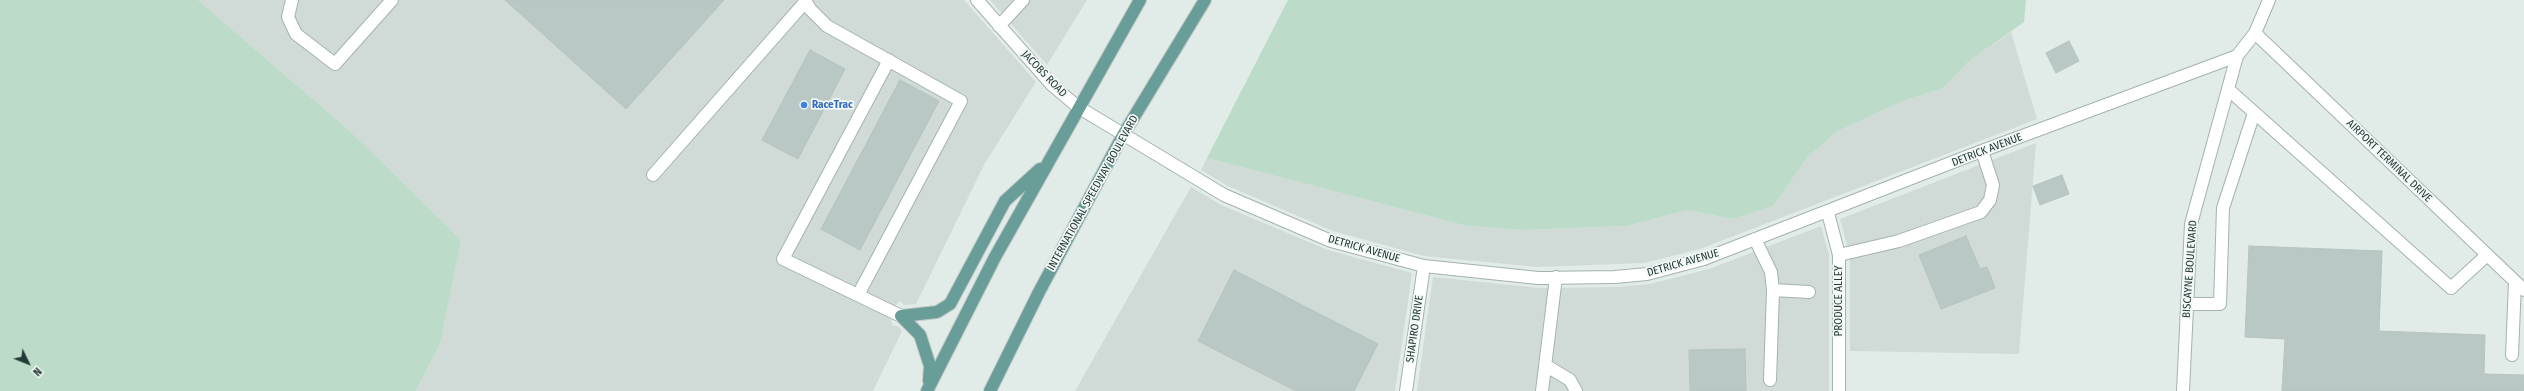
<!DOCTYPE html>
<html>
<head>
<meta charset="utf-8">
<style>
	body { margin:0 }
	#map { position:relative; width:2524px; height:391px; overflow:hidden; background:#e1ebe8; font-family:"Fira Sans Condensed",sans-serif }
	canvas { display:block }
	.north { position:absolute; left:8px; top:343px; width:40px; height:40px; -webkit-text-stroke:3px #f2f8f6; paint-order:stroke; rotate:133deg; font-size:11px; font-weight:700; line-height:16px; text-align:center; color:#233a38 }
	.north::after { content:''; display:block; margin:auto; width:14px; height:18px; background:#233a38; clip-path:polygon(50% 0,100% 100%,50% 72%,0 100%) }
</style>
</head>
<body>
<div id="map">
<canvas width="2524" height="391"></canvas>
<div class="north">N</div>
</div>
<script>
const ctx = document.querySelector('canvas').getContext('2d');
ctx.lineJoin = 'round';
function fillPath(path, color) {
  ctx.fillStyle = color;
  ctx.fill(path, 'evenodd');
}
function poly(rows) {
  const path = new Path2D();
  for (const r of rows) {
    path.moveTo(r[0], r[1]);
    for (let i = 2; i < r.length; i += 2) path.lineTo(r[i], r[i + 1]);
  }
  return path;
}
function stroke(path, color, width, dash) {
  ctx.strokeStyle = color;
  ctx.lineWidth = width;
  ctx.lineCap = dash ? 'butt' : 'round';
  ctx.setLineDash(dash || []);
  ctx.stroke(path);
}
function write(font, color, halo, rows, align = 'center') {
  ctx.font = font + ' "Fira Sans Condensed",sans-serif';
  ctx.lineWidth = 3.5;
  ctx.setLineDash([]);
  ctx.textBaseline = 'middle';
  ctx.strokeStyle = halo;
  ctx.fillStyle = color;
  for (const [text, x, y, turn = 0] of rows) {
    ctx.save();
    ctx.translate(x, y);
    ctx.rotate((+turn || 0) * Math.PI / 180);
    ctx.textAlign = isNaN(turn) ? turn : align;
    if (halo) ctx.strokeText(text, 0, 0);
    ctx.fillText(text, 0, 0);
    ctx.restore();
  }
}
const built = poly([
	[198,0,964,0,1036,82,985,163,916,304,904,305,900,301,895,306,888,306,886,315,891,320,893,326,898,326,902,331,873,391,416,391,440,344,461,240,351,132],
	[990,0,1087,0,1047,65],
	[2011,32,2037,119,1700,249,1644,263,1537,267,1424,256,1333,231,1228,186,1201,170,1207,158,1467,226,1524,230,1627,226,1687,210,1733,219,1773,206,1808,157,1836,132,1903,101,1943,88,1968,62],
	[2036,143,2019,354,1850,351,1850,256,1840,219],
	[1191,187,1221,205,1328,250,1412,273,1395,391,1075,391],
	[1821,226,1829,255,1829,391,1417,391,1433,277,1540,288,1617,287,1650,284,1709,269]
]);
const green = poly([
	[0,0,198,0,351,132,461,240,440,344,416,391,0,391],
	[1288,0,2026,0,2024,22,1968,62,1943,88,1903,101,1836,132,1808,157,1773,206,1733,219,1687,210,1627,226,1524,230,1467,226,1207,158]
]);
const building = poly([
	[505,0,724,0,626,109,505,0],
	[2069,41,2079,61,2056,73,2046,53,2069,41],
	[810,50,845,69,798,159,762,140,810,50],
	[900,80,939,101,860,250,821,229,900,80],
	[2062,175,2069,194,2040,205,2033,186,2062,175],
	[1966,236,1980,269,1987,267,1995,288,1941,309,1919,255,1966,236],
	[2249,246,2382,251,2379,331,2485,335,2484,374,2524,375,2524,391,2282,391,2285,339,2245,337,2249,246],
	[1234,270,1378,344,1354,391,1296,391,1198,341,1234,270],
	[1745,349,1746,391,1690,391,1689,350,1745,349]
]);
const minor = poly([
	[292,0,288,17,296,34,335,64,392,0],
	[805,0,810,9,827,26,961,101,858,295],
	[977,0,1052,85,1078,107,1224,195,1331,241,1424,266,1538,278,1615,277,1647,274,1704,259,1971,155,2237,56],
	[999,26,1023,0],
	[2255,33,2524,290],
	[889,60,783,259,901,316],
	[2229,90,2451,288,2487,255],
	[653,175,806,1],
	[1828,213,1839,255,1839,391],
	[1755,239,1771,272,1773,290,1770,380],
	[1839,255,1899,241,1981,212,1990,200,1993,185,1982,151],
	[1773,290,1809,292],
	[2187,304,2220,304,2223,208,2254,113],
	[2512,355,2515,282],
	[1545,365,1570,380,1576,391],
	[1406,391,1424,266],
	[1542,391,1556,277],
	[2183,391,2191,224,2237,56,2255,33,2269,0]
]);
const major = poly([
	[901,316,937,312,950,304,1005,201,1040,169],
	[901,316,920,335,930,366,929,381],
	[927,391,995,257,1140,0],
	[990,391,1039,292,1123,135,1205,0]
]);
const markers = [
	[804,105,4,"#3f7fe0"]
];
const streetNames = [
	["JACOBS ROAD",1044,74,46],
	["DETRICK AVENUE",1987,150,-21],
	["AIRPORT TERMINAL DRIVE",2389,161,44],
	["INTERNATIONAL SPEEDWAY BOULEVARD",1093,193,-61],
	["DETRICK AVENUE",1364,249,16],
	["DETRICK AVENUE",1683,263,-16],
	["BISCAYNE BOULEVARD",2190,269,-86],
	["PRODUCE ALLEY",1839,301,-90],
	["SHAPIRO DRIVE",1415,329,-82]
];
const shopNames = [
	["RaceTrac",812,105]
];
fillPath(built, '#d0dbd7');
fillPath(green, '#bcdbc9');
fillPath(building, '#bac8c5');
stroke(building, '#b4c4c0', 1);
stroke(minor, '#a4b2b0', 14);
stroke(major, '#c1c8c7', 14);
stroke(minor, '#fff', 12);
stroke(major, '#699d98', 12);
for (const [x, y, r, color] of markers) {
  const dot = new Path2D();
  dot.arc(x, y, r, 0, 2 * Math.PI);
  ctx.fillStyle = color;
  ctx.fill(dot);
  stroke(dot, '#f2f8f6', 1.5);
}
write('11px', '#233a38', '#f2f8f6', streetNames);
write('bold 11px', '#366cbe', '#f2f8f6', shopNames, 'left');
</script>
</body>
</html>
